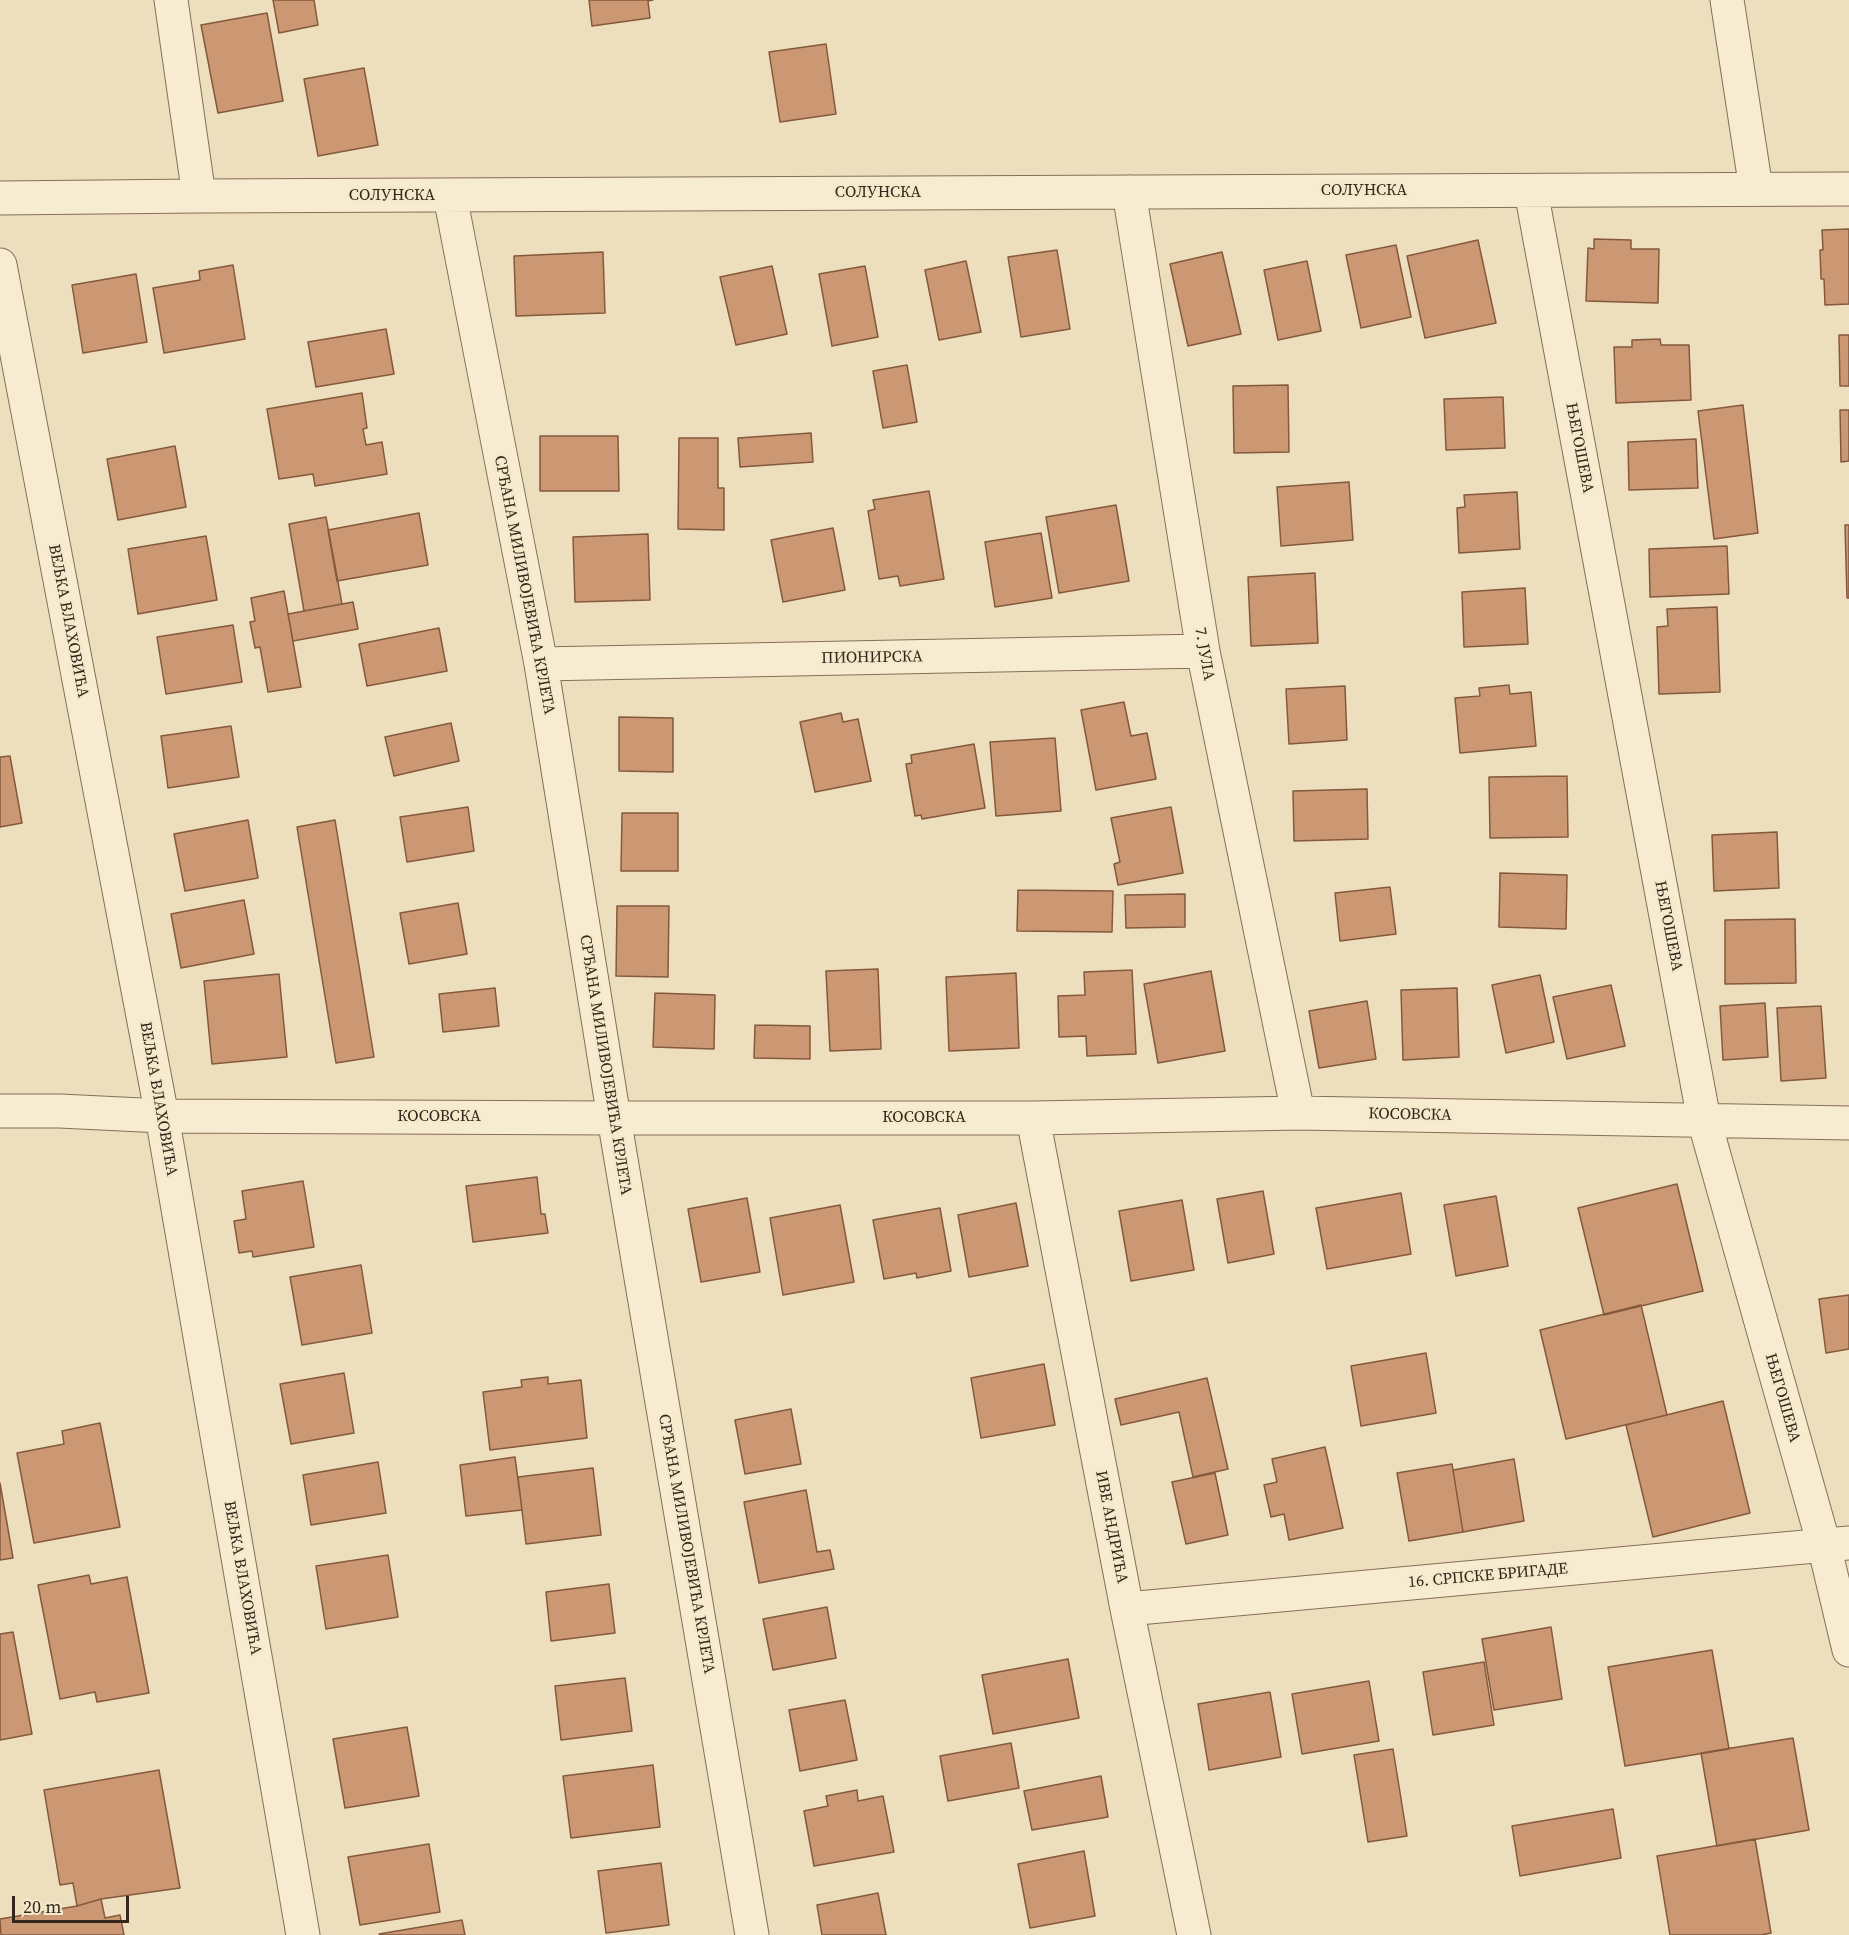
<!DOCTYPE html>
<html>
<head>
<meta charset="utf-8">
<style>
	body { margin:0 }
	#map { position:relative; width:1849px; height:1935px; overflow:hidden; background:#eddfbd; font-family:"Source Serif 4",serif }
	canvas { display:block }
	.scale { position:absolute; left:12px; top:1896px; width:117px; height:27px; box-sizing:border-box; border:3px solid #34271b; border-top:0; padding-left:8px; font-size:18px; line-height:21px; white-space:nowrap; color:#34271b; -webkit-text-stroke:4px #f5e9cc; paint-order:stroke }
</style>
</head>
<body>
<div id="map">
<canvas width="1849" height="1935"></canvas>
<div class="scale">20 m</div>
</div>
<script>
const ctx = document.querySelector('canvas').getContext('2d');
ctx.lineJoin = 'round';
function fillPath(path, color) {
  ctx.fillStyle = color;
  ctx.fill(path, 'evenodd');
}
function poly(rows) {
  const path = new Path2D();
  for (const r of rows) {
    path.moveTo(r[0], r[1]);
    for (let i = 2; i < r.length; i += 2) path.lineTo(r[i], r[i + 1]);
  }
  return path;
}
function stroke(path, color, width, dash) {
  ctx.strokeStyle = color;
  ctx.lineWidth = width;
  ctx.lineCap = dash ? 'butt' : 'round';
  ctx.setLineDash(dash || []);
  ctx.stroke(path);
}
function write(font, color, halo, rows, align = 'center') {
  ctx.font = font + ' "Source Serif 4",serif';
  ctx.lineWidth = 5;
  ctx.setLineDash([]);
  ctx.textBaseline = 'middle';
  ctx.strokeStyle = halo;
  ctx.fillStyle = color;
  for (const [text, x, y, turn = 0] of rows) {
    ctx.save();
    ctx.translate(x, y);
    ctx.rotate((+turn || 0) * Math.PI / 180);
    ctx.textAlign = isNaN(turn) ? turn : align;
    if (halo) ctx.strokeText(text, 0, 0);
    ctx.fillText(text, 0, 0);
    ctx.restore();
  }
}
const building = poly([
	[273,0,314,0,318,25,279,33,273,0],
	[589,0,653,0,648,1,650,18,592,26,589,0],
	[267,13,283,101,218,113,201,25,267,13],
	[826,44,836,114,780,122,769,52,826,44],
	[364,68,378,145,318,156,304,79,364,68],
	[1849,229,1849,304,1825,305,1824,279,1821,279,1820,250,1823,250,1822,230,1849,229],
	[1594,239,1631,240,1631,249,1659,249,1658,303,1586,301,1588,248,1594,249,1594,239],
	[1478,240,1496,323,1425,338,1407,256,1478,240],
	[1396,245,1411,317,1361,328,1346,255,1396,245],
	[1057,250,1070,329,1021,337,1008,257,1057,250],
	[603,252,605,313,516,316,514,256,603,252],
	[1222,252,1241,334,1188,346,1170,264,1222,252],
	[966,261,981,332,939,340,925,270,966,261],
	[1307,261,1321,331,1278,340,1264,270,1307,261],
	[233,265,245,339,164,353,153,288,200,280,199,271,233,265],
	[772,266,787,334,736,345,720,277,772,266],
	[865,266,878,337,832,346,819,274,865,266],
	[136,274,147,342,83,353,72,285,136,274],
	[386,329,394,374,316,387,308,342,386,329],
	[1839,335,1849,335,1849,386,1840,386,1839,335],
	[1660,339,1661,345,1689,345,1691,400,1616,403,1614,347,1632,347,1632,340,1660,339],
	[907,365,917,422,883,428,873,371,907,365],
	[1288,385,1289,452,1234,453,1233,386,1288,385],
	[362,393,367,428,363,429,366,445,382,442,387,474,315,486,313,474,279,479,267,409,362,393],
	[1503,397,1505,448,1446,450,1444,399,1503,397],
	[1743,405,1758,533,1714,539,1698,411,1743,405],
	[1840,410,1849,410,1849,461,1841,462,1840,410],
	[811,433,813,462,740,467,738,438,811,433],
	[540,436,618,436,619,491,540,491,540,436],
	[679,438,718,438,718,488,724,488,724,530,678,529,679,438],
	[1696,439,1698,488,1629,490,1628,442,1696,439],
	[175,446,186,507,118,520,107,459,175,446],
	[1349,482,1353,540,1281,546,1277,487,1349,482],
	[929,491,944,579,900,586,898,576,879,579,868,511,875,509,873,500,929,491],
	[1517,492,1520,549,1459,553,1457,508,1465,507,1464,495,1517,492],
	[1116,505,1129,581,1059,593,1046,517,1116,505],
	[419,513,428,565,337,581,328,530,419,513],
	[326,517,342,604,304,611,289,524,326,517],
	[1845,525,1849,525,1849,598,1847,598,1845,525],
	[833,528,845,590,783,602,771,540,833,528],
	[1041,533,1052,598,995,607,985,542,1041,533],
	[648,534,650,600,575,602,573,537,648,534],
	[206,536,217,600,138,614,128,549,206,536],
	[1727,546,1729,594,1650,597,1649,549,1727,546],
	[1315,573,1318,643,1251,646,1248,577,1315,573],
	[1525,588,1528,644,1464,647,1462,592,1525,588],
	[284,591,301,687,268,692,260,647,255,648,250,622,255,621,251,598,284,591],
	[353,602,358,629,293,641,288,614,353,602],
	[1717,607,1720,692,1659,694,1657,627,1668,626,1667,609,1717,607],
	[233,625,242,682,166,694,157,637,233,625],
	[439,628,447,671,367,686,359,644,439,628],
	[1509,685,1510,694,1531,692,1536,746,1460,753,1455,698,1480,696,1479,688,1509,685],
	[1345,686,1347,740,1289,744,1286,689,1345,686],
	[1124,702,1131,736,1147,733,1156,779,1096,790,1081,710,1124,702],
	[841,713,843,722,858,719,871,781,815,792,800,722,841,713],
	[619,717,673,718,673,772,619,771,619,717],
	[451,723,459,761,394,776,385,737,451,723],
	[231,726,239,777,168,788,161,736,231,726],
	[1055,738,1061,811,996,816,990,742,1055,738],
	[974,744,985,808,922,819,921,815,915,816,906,764,912,763,911,755,974,744],
	[10,756,22,823,0,827,0,757,10,756],
	[1567,776,1568,837,1490,838,1489,777,1567,776],
	[1367,789,1368,839,1294,841,1293,791,1367,789],
	[468,807,474,851,407,862,400,817,468,807],
	[1171,807,1183,873,1118,885,1114,864,1120,862,1111,818,1171,807],
	[622,813,678,813,678,871,621,871,622,813],
	[248,820,258,878,185,891,174,834,248,820],
	[335,820,374,1057,336,1063,297,827,335,820],
	[1777,832,1779,888,1714,891,1712,835,1777,832],
	[1500,873,1567,875,1566,929,1499,927,1500,873],
	[1390,887,1396,934,1340,941,1335,893,1390,887],
	[1018,890,1113,891,1112,932,1017,931,1018,890],
	[1185,894,1185,927,1126,928,1125,895,1185,894],
	[244,900,254,954,181,968,171,914,244,900],
	[458,903,467,954,409,964,400,913,458,903],
	[617,906,669,906,668,977,616,976,617,906],
	[1795,919,1796,983,1725,984,1725,920,1795,919],
	[878,969,881,1049,830,1051,826,971,878,969],
	[1132,970,1136,1054,1087,1056,1086,1036,1059,1037,1058,996,1085,995,1084,972,1132,970],
	[1211,971,1225,1051,1158,1063,1144,984,1211,971],
	[1016,973,1019,1048,949,1051,946,977,1016,973],
	[279,974,287,1057,212,1064,204,981,279,974],
	[1540,975,1554,1042,1506,1053,1492,985,1540,975],
	[1611,985,1625,1046,1567,1059,1553,997,1611,985],
	[495,988,499,1026,443,1032,439,994,495,988],
	[1457,988,1459,1057,1403,1060,1401,990,1457,988],
	[655,993,715,995,714,1049,653,1047,655,993],
	[1367,1001,1376,1059,1319,1068,1309,1011,1367,1001],
	[1765,1003,1768,1057,1723,1060,1720,1006,1765,1003],
	[1821,1006,1826,1078,1781,1081,1777,1008,1821,1006],
	[755,1025,810,1026,810,1059,754,1058,755,1025],
	[537,1177,541,1214,545,1214,548,1233,473,1242,466,1186,537,1177],
	[303,1181,314,1247,253,1257,252,1251,239,1253,234,1221,246,1219,242,1191,303,1181],
	[1677,1184,1703,1291,1604,1315,1578,1208,1677,1184],
	[1263,1191,1274,1254,1228,1263,1217,1199,1263,1191],
	[1401,1193,1411,1254,1327,1269,1316,1208,1401,1193],
	[1496,1196,1508,1266,1456,1276,1444,1205,1496,1196],
	[747,1198,760,1272,701,1282,688,1209,747,1198],
	[1182,1200,1194,1270,1131,1281,1119,1211,1182,1200],
	[1016,1203,1028,1266,969,1277,958,1215,1016,1203],
	[840,1205,854,1282,783,1295,770,1218,840,1205],
	[940,1208,951,1271,917,1278,916,1273,884,1279,873,1220,940,1208],
	[361,1265,372,1333,302,1345,290,1277,361,1265],
	[1849,1295,1849,1349,1826,1353,1819,1299,1849,1295],
	[1641,1305,1667,1415,1566,1439,1540,1330,1641,1305],
	[1426,1353,1436,1413,1361,1426,1351,1366,1426,1353],
	[1044,1364,1055,1425,981,1438,971,1378,1044,1364],
	[344,1373,354,1433,291,1444,280,1384,344,1373],
	[548,1377,548,1384,581,1380,587,1438,490,1450,483,1392,522,1387,521,1380,548,1377],
	[1207,1378,1228,1469,1193,1477,1179,1412,1121,1425,1115,1399,1207,1378],
	[1723,1401,1750,1513,1653,1537,1626,1425,1723,1401],
	[791,1409,801,1464,745,1474,735,1420,791,1409],
	[100,1423,120,1527,34,1543,17,1453,64,1444,62,1431,100,1423],
	[1325,1447,1343,1528,1289,1540,1284,1514,1271,1517,1264,1485,1277,1482,1272,1459,1325,1447],
	[515,1457,522,1510,466,1516,460,1465,515,1457],
	[1514,1459,1524,1521,1463,1532,1453,1470,1514,1459],
	[378,1462,386,1513,311,1525,303,1475,378,1462],
	[1452,1464,1463,1532,1409,1541,1397,1473,1452,1464],
	[593,1468,601,1535,526,1544,518,1477,593,1468],
	[1215,1473,1228,1535,1186,1544,1172,1482,1215,1473],
	[0,1483,13,1558,0,1560,0,1483],
	[806,1490,817,1552,830,1550,834,1569,759,1583,744,1502,806,1490],
	[388,1555,398,1617,326,1629,316,1566,388,1555],
	[89,1575,91,1584,127,1577,149,1693,97,1702,95,1692,60,1699,38,1585,89,1575],
	[609,1584,615,1633,551,1641,546,1592,609,1584],
	[827,1607,836,1658,773,1670,763,1619,827,1607],
	[1551,1627,1562,1699,1494,1710,1482,1639,1551,1627],
	[13,1632,32,1734,0,1740,0,1634,13,1632],
	[1712,1650,1729,1749,1625,1766,1608,1667,1712,1650],
	[1068,1659,1079,1718,993,1734,982,1675,1068,1659],
	[1484,1662,1494,1725,1433,1735,1423,1672,1484,1662],
	[625,1678,632,1731,561,1740,555,1686,625,1678],
	[1369,1681,1379,1741,1302,1754,1292,1694,1369,1681],
	[1270,1692,1281,1757,1209,1770,1198,1704,1270,1692],
	[845,1700,857,1760,800,1771,789,1710,845,1700],
	[407,1727,419,1796,345,1808,333,1739,407,1727],
	[1793,1738,1809,1830,1717,1846,1701,1753,1793,1738],
	[1011,1743,1019,1788,948,1801,940,1756,1011,1743],
	[1393,1749,1407,1836,1368,1842,1354,1755,1393,1749],
	[653,1765,660,1827,571,1838,563,1776,653,1765],
	[159,1770,180,1888,101,1899,77,1906,73,1883,60,1885,44,1790,159,1770],
	[1101,1776,1108,1817,1032,1830,1024,1791,1101,1776],
	[857,1790,858,1801,883,1796,894,1852,814,1866,804,1811,828,1806,826,1796,857,1790],
	[1613,1809,1621,1858,1520,1876,1512,1826,1613,1809],
	[1755,1839,1771,1933,1761,1935,1670,1935,1657,1856,1755,1839],
	[429,1844,440,1912,360,1925,348,1857,429,1844],
	[1084,1851,1095,1916,1030,1928,1018,1864,1084,1851],
	[661,1863,669,1925,606,1933,598,1871,661,1863],
	[878,1893,886,1935,822,1935,817,1905,878,1893],
	[101,1899,105,1918,120,1915,124,1935,1,1935,0,1919,77,1906,101,1899],
	[462,1920,465,1935,380,1935,379,1934,462,1920]
]);
const minor = poly([
	[171,0,199,196],
	[1727,0,1756,189],
	[1531,191,1704,1120,1824,1545,1849,1650],
	[1129,192,1203,651,1298,1113],
	[450,196,541,664,614,1118,752,1935],
	[0,198,199,196,1849,189],
	[0,265,162,1116,303,1935],
	[541,664,1203,651],
	[0,1111,60,1111,162,1116,614,1118,1033,1118,1298,1113,1849,1123],
	[1033,1118,1127,1609,1194,1935],
	[1127,1609,1849,1543]
]);
const streetNames = [
	["СОЛУНСКА",1364,191],
	["СОЛУНСКА",878,193],
	["СОЛУНСКА",392,196],
	["ЊЕГОШЕВА",1579,448,79],
	["СРЂАНА МИЛИВОЈЕВИЋА КРЛЕТА",524,585,79],
	["ВЕЉКА ВЛАХОВИЋА",68,621,79],
	["7. ЈУЛА",1204,654,80],
	["ПИОНИРСКА",872,658,-1],
	["ЊЕГОШЕВА",1668,926,79],
	["СРЂАНА МИЛИВОЈЕВИЋА КРЛЕТА",605,1065,81],
	["ВЕЉКА ВЛАХОВИЋА",158,1099,80],
	["КОСОВСКА",1410,1115,1],
	["КОСОВСКА",439,1117],
	["КОСОВСКА",924,1118],
	["ЊЕГОШЕВА",1782,1398,74],
	["ИВЕ АНДРИЋА",1111,1527,79],
	["СРЂАНА МИЛИВОЈЕВИЋА КРЛЕТА",686,1544,80],
	["16. СРПСКЕ БРИГАДЕ",1488,1576,-5],
	["ВЕЉКА ВЛАХОВИЋА",242,1578,80]
];
fillPath(building, '#cb9873');
stroke(building, '#84593c', 1.5);
stroke(minor, '#856f56', 35);
stroke(minor, '#f8ecd0', 33);
write('16px', '#34271b', '#f5e9cc', streetNames);
</script>
</body>
</html>
